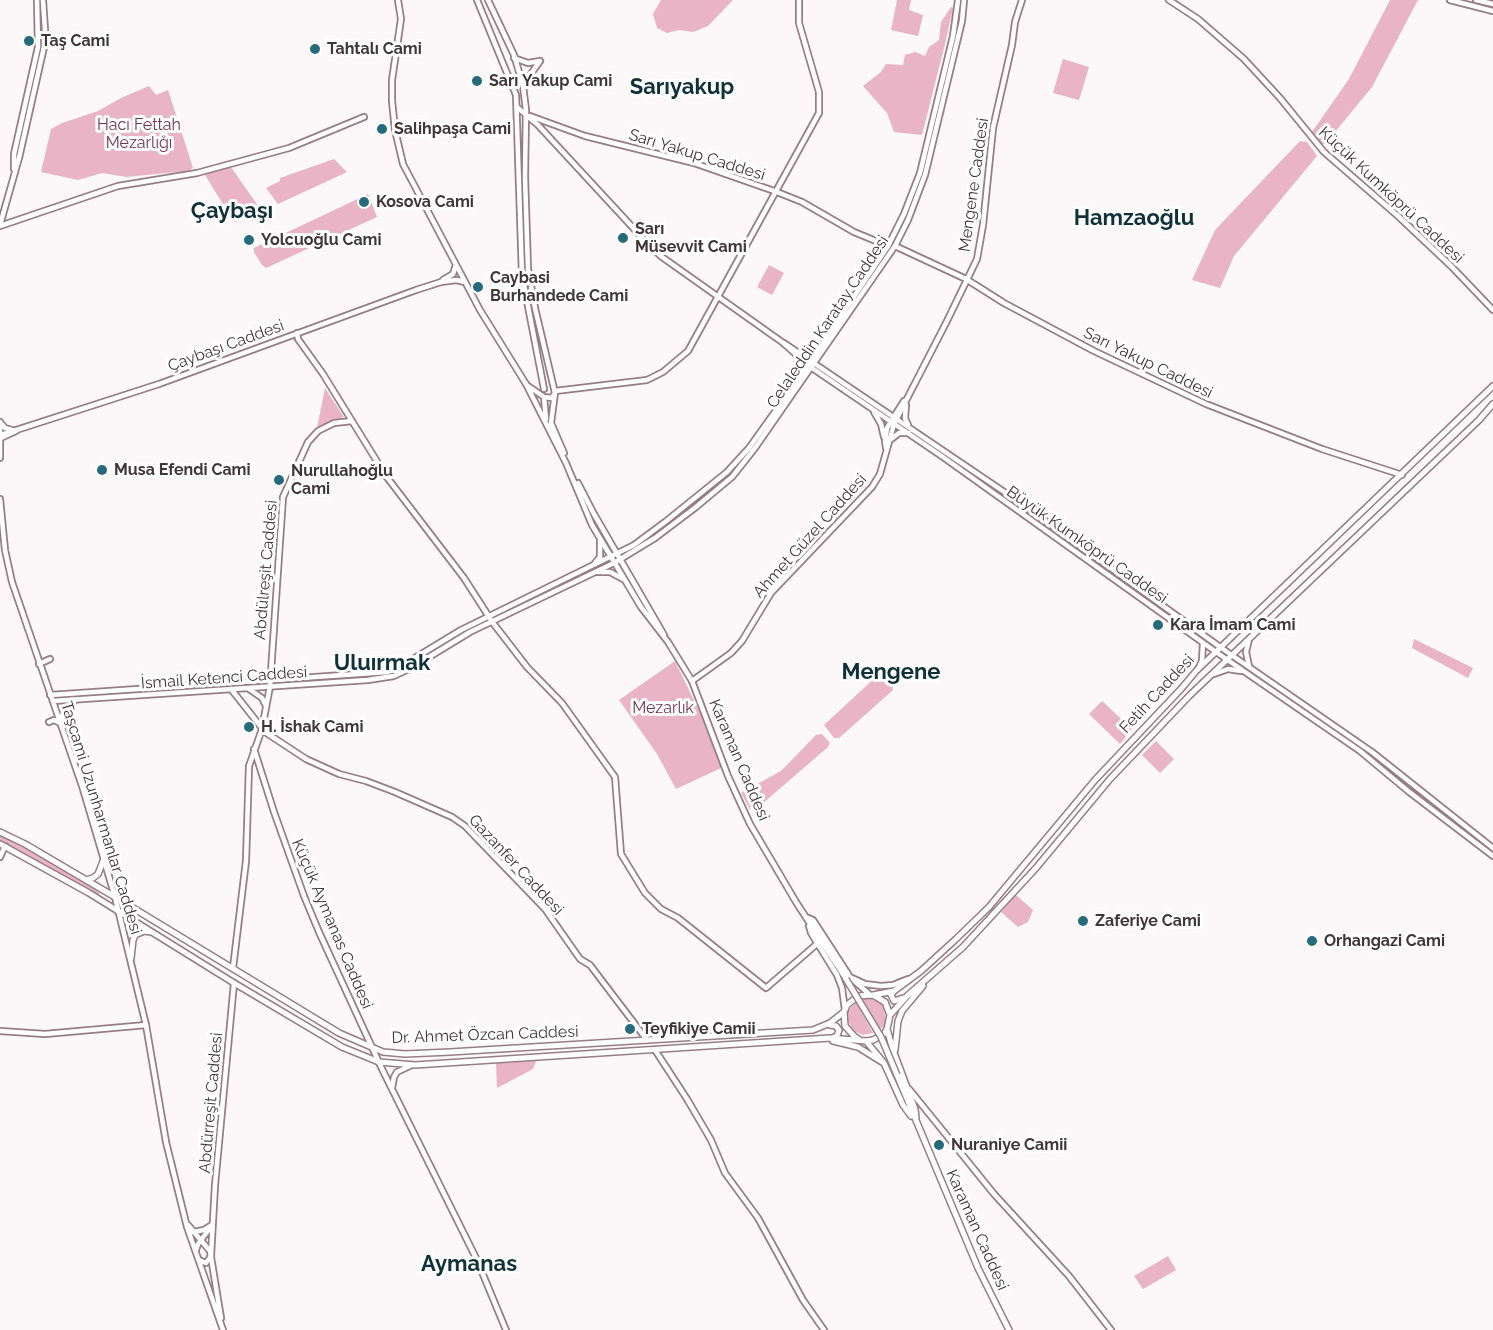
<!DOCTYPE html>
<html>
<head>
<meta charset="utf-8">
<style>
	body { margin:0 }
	canvas { display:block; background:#fcf7f8 }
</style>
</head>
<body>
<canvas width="1493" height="1330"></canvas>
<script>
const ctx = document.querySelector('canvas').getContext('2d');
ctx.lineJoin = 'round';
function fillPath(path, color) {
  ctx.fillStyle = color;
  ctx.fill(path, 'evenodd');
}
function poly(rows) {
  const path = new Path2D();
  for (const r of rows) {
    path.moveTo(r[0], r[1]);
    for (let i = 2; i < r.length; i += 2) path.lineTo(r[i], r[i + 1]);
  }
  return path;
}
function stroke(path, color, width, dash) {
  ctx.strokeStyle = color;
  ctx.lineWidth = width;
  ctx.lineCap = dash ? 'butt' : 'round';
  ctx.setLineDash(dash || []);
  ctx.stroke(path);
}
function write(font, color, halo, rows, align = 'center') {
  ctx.font = font + ' Raleway,sans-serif';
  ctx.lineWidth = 6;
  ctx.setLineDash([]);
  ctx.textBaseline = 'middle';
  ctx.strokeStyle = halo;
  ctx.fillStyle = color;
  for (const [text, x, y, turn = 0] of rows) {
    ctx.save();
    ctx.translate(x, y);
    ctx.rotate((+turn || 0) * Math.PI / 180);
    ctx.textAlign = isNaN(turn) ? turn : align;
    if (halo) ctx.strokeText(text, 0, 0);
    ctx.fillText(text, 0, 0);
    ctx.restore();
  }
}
const green = poly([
	[661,0,733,0,708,26,693,32,679,30,667,33,657,28,653,14],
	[897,0,911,0,909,10,923,15,918,36,891,30],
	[1390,0,1418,0,1372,87,1325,144,1322,144,1312,132,1349,79],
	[951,7,953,8,945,44,922,135,894,132,887,113,863,86,881,72,886,64,903,65,905,55,915,52,925,56,929,47,939,40,941,22],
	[1063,59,1089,67,1079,100,1053,93],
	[149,86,156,95,168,90,193,168,188,171,126,177,102,173,78,180,41,172,51,129,62,123,98,111,121,98],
	[1300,141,1307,142,1317,156,1234,256,1220,288,1192,280,1215,230],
	[334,159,347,172,278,204,266,188,280,181,280,178],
	[231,167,263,213,251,219,241,219,234,222,205,175,211,171],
	[368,194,377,217,266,268,262,265,254,252,254,248],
	[769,265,784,273,772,295,757,287],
	[325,388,344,417,331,421,318,429,317,428],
	[1414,639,1473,668,1468,678,1412,648],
	[675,661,702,717,721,768,676,789,657,754,619,700],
	[878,675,892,685,893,690,839,738,834,738,824,725],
	[1102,701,1132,729,1120,744,1089,714],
	[822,734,830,743,828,747,755,810,750,809,741,793,781,771,816,735],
	[1156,741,1174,759,1160,773,1142,755],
	[0,834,75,876,100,893,98,896,0,841],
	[1016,895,1033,910,1028,922,1018,927,1001,912],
	[862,998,871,998,882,1004,886,1018,884,1026,879,1030],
	[856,1002,873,1033,863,1035,854,1031,850,1025,847,1019,848,1011],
	[536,1061,533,1069,497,1088,496,1063],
	[1168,1256,1176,1270,1143,1289,1134,1276]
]);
const tertiary = poly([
	[398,0,401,19,392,80,392,101,395,130,403,164,480,310,526,384],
	[1169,0,1198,19,1244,59,1280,98,1324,152,1398,216,1451,266,1493,310],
	[1450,0,1493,11],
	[1476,0,1493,4],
	[518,108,538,125,648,244,662,257,782,342,812,368,943,457,1216,652],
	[530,116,585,136,694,163,777,192,802,202,854,232,888,246],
	[0,226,118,186,197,173,289,148,364,117],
	[895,246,966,279,1004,303,1094,351,1206,404,1322,449,1402,475],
	[443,280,453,274,456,265],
	[297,333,298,339,323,374,386,476,464,578,493,623,527,667,562,703,615,777,621,854,645,893,661,909,678,918,766,988,818,943],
	[784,343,1022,504,1220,647],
	[555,391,647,380,663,372,688,351,819,113,819,92,799,23,799,0],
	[906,405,905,418,908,425],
	[874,412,881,424,884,437],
	[1,435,159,384,416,290,441,282,456,280,465,282],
	[1,438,16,431],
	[890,440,899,433,909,433],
	[886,448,885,441,887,428,904,401],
	[1199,667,1202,661,1203,643],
	[692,681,731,653,742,641,771,593,872,487,880,474,894,424,947,321,977,259,983,225,993,128,1012,45,1015,22,1022,0],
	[231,689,265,732,306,759,339,774,366,781,395,792,452,817,465,826,545,909,580,959,590,965,647,1040],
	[254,749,274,812,304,896,319,932,382,1069,477,1260,506,1330],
	[0,857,5,846],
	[233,968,246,861,249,766,262,729,270,686,283,497,308,442,318,431,334,423,352,421],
	[0,1031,45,1034,146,1025],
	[655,1050,687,1099,711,1140,725,1173,758,1218,803,1300,824,1330],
	[392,1088,394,1077,397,1072,412,1065],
	[909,1089,994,1194,1069,1276,1111,1330],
	[196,1250,198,1244,211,1227],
	[199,1260,206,1263,211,1256,215,1185,234,983]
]);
const secondary = poly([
	[477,0,516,95,522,275,544,389],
	[488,0,514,55,523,86,526,110,525,177,528,269,535,308,555,393,552,398,544,397],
	[514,58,528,63,540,61],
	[523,85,540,61],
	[14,169,14,154,38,47,37,0],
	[0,225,19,158,44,47,45,30,43,0],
	[526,384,566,463,592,525,641,607,668,642,692,681,728,776,750,824,796,902,846,979],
	[528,386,544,397],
	[555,393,551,423,564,453],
	[544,397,546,419],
	[0,422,0,458],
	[0,422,5,428,12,430],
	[578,483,594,514,664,635],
	[0,499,5,550,12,582,83,789,115,897,146,1025,166,1142,187,1227,223,1330],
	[595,563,600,557,600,540],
	[598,572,610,572,623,579],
	[1249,639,1246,652,1249,666],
	[1220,647,1372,752,1493,848],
	[1216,652,1360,751,1408,791,1493,856],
	[39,664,50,659],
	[1214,674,1228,669,1241,671],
	[249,689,262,698,266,706],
	[50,695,388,672,400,667,461,630,634,545,665,522,727,472,749,448,804,371,888,246,904,214,920,173,953,36,958,0],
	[53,701,368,680,394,676,411,668,470,632,614,563,655,538,696,507,732,477,755,448,895,246,908,220,925,175,962,21,964,0],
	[61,721,64,708,76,700],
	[49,722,54,720,60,723],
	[806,917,813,920,850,977,869,994],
	[809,926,811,933,837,975,842,988,845,1010],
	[852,978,865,984,881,986,893,985,908,979],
	[188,1225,210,1251,221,1318],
	[193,1232,204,1230,212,1225]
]);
const primary = poly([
	[0,832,25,844,115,897,339,1033,383,1052,405,1054,450,1052,813,1030,830,1023,844,1012],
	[0,844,89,893,234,983,342,1047,379,1062,415,1065,830,1038,866,1041,873,1040,884,1034,887,1029,890,1015,885,1002,873,995,858,996,847,1005,844,1012,845,1026,854,1036,860,1040],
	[86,880,93,878,98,874,104,859],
	[131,958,133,940,135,935,144,931,151,932],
	[894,991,891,995,894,1001,903,998],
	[873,995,894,991,921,971,956,939,989,907,1095,780,1181,689,1197,670,1493,386],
	[890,1015,907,996,963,947,1036,868,1110,779,1190,695,1479,420,1493,404],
	[830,1025,836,1026,839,1030,837,1036,832,1038],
	[887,1029,893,1050,915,1109,916,1118],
	[833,1041,858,1047,882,1062],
	[866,1041,884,1063,903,1105,911,1116],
	[895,1050,898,1021,902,1011,923,986],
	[897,1075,978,1268,1009,1330]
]);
const primaryBridge = poly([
	[846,979,881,1037,897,1075]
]);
const markers = [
	[29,41,6,"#266a7b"],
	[315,49,6,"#266a7b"],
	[477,81,6,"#266a7b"],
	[382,129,6,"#266a7b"],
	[364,202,6,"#266a7b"],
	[623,238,6,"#266a7b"],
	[249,240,6,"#266a7b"],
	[478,287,6,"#266a7b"],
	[102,470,6,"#266a7b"],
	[279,480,6,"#266a7b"],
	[1158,625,6,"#266a7b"],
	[249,727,6,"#266a7b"],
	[1083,921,6,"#266a7b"],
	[1312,941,6,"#266a7b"],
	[630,1029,6,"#266a7b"],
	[939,1145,6,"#266a7b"]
];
const poiNames = [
	["Taş Cami",41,41],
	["Tahtalı Cami",327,49],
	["Sarı Yakup Cami",489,81],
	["Salihpaşa Cami",394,129],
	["Kosova Cami",376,202],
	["Sarı",635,229],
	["Müsevvit Cami",635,247],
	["Yolcuoğlu Cami",261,240],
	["Caybasi",490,278],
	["Burhandede Cami",490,296],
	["Musa Efendi Cami",114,470],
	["Nurullahoğlu",291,471],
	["Cami",291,489],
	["Kara İmam Cami",1170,625],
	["H. İshak Cami",261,727],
	["Zaferiye Cami",1095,921],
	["Orhangazi Cami",1324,941],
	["Teyfikiye Camii",642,1029],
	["Nuraniye Camii",951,1145]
];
const parkNames = [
	["Hacı Fettah",139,125],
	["Mezarlığı",139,143],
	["Mezarlık",663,708]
];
const streetNames = [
	["Sarı Yakup Caddesi",697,155,17],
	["Mengene Caddesi",974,185,-82],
	["Küçük Kumköprü Caddesi",1391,195,43],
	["Celaleddin Karatay Caddesi",828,322,-56],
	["Çaybaşı Caddesi",226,346,-20],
	["Sarı Yakup Caddesi",1148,363,26],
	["Ahmet Güzel Caddesi",810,536,-48],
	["Büyük Kumköprü Caddesi",1087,545,35],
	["Abdülreşit Caddesi",266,570,-85],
	["İsmail Ketenci Caddesi",224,678,-4],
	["Fetih Caddesi",1157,694,-47],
	["Karaman Caddesi",739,760,67],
	["Taşcami Uzunharmanlar Caddesi",101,818,73],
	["Gazanfer Caddesi",516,865,47],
	["Küçük Aymanas Caddesi",332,924,67],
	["Dr. Ahmet Özcan Caddesi",485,1035,-2],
	["Abdürreşit Caddesi",211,1103,-85],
	["Karaman Caddesi",977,1230,66]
];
const districtNames = [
	["Sarıyakup",682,87],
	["Çaybaşı",232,211],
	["Hamzaoğlu",1134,218],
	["Uluırmak",382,663],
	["Mengene",891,672],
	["Aymanas",469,1264]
];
fillPath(green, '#e9b5c6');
stroke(tertiary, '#977e86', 8);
stroke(secondary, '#977e86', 8);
stroke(primary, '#977e86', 8);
stroke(tertiary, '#fff', 4.5);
stroke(secondary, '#fff', 4.5);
stroke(primary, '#fff', 5);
stroke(primaryBridge, '#977e86', 8, []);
stroke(primaryBridge, '#fff', 5);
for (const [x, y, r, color] of markers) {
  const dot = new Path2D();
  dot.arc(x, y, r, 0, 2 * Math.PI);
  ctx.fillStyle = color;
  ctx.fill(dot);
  stroke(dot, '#fff', 2);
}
write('bold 16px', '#403538', '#fff', poiNames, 'left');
write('16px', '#74334e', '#fff', parkNames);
write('16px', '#403538', '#fff', streetNames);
write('bold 22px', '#11313a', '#fff', districtNames);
</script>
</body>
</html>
